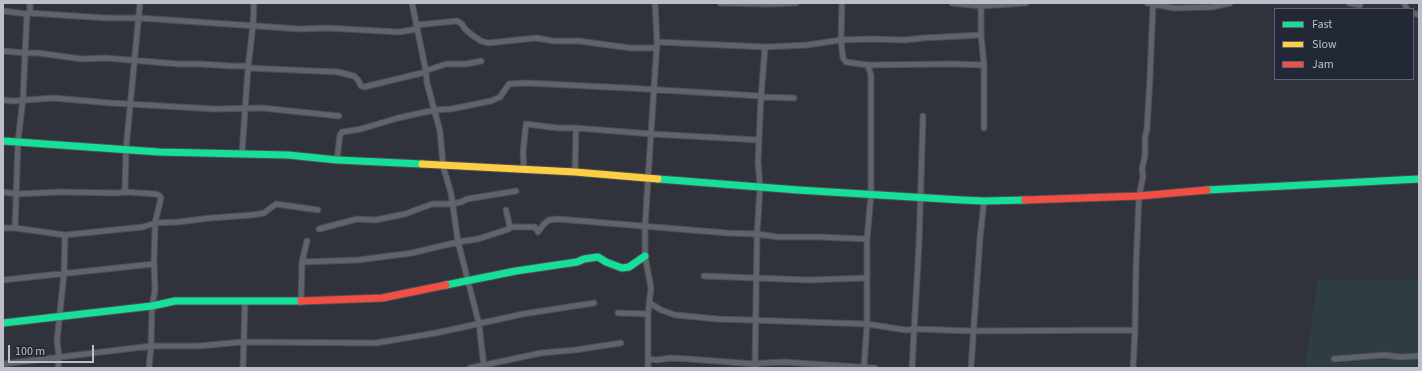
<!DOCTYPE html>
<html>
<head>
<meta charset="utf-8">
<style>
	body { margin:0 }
	#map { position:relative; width:1422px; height:371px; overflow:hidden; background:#30333b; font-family:"Source Sans 3",sans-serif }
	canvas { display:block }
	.frame { position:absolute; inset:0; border:4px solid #bcbfcb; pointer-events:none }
	.legend { position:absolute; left:1274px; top:8px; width:140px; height:72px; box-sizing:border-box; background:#232836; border:1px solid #606472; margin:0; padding:5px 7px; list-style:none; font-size:12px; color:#bcbfcb }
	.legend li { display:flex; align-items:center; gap:8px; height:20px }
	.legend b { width:20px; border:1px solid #606472 }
	.scale { position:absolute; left:8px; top:345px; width:86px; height:18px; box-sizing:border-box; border:2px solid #bcbfcb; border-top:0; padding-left:5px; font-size:12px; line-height:14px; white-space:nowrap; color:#bcbfcb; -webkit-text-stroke:3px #232836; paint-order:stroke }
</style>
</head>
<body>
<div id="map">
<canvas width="1422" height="371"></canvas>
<div class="frame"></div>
<ul class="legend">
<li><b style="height:5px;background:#16e098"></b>Fast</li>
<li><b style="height:5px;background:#ffcf43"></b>Slow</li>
<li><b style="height:5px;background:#f24e42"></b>Jam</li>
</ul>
<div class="scale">100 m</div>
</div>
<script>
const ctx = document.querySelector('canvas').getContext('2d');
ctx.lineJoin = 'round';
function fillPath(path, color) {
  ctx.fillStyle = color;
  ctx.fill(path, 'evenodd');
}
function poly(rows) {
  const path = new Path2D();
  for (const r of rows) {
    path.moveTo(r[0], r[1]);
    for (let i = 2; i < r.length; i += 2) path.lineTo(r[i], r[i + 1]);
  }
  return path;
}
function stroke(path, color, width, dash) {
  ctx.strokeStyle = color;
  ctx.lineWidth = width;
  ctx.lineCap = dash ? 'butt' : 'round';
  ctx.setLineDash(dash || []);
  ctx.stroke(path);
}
const green = poly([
	[1318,279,1419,280,1419,368,1307,368,1305,366]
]);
const street = poly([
	[412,3,426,72,427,83,440,131,443,166,451,193,458,242,479,324,484,368],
	[720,3,768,4,796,3],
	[842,3,841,40,843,58,846,62,868,65,871,76,871,195,867,239,867,324,864,367],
	[952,3,981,6,1026,3],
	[1147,3,1175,8,1212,7,1230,3],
	[1349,3,1360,5],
	[1404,3,1407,9],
	[981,6,981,35,984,65,984,128],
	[3,11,27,14,30,13,106,18,139,18,301,29,327,28,399,32,417,29],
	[30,13,30,3],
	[1413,13,1419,15],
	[416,25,457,21,462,24,465,29,472,35,481,41,488,43,536,38,554,41,579,41,630,48,657,48],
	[657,42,765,47,807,45,841,40,871,39,905,40,923,38,981,35],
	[765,47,761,97,794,98],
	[3,51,25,53,38,53,82,59,105,58,179,64,200,64,232,66,248,66],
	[868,65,952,64,984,65],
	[248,68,338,72,354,76,358,80,361,86,364,87,426,72],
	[425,71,446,64,466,64,481,61],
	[761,97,758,162,760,187,757,234,778,237,820,237,867,239],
	[3,100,13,101,53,98,111,103,215,109,262,108,339,116],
	[242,154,248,68,253,25,254,3],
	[337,160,340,135,342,132,361,129,398,118,434,110,451,109,491,101,500,97,509,84,527,83,628,88,761,96],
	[524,170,523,152,526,124,558,128,576,128,652,134,759,140],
	[575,172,576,128],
	[3,192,17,194,61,192,117,193,125,192,156,194,160,196,161,198,155,223,154,264,155,290,152,306,151,346,149,368],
	[125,192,126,149,140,3],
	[506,210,510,227,535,227,538,232,544,224,549,220,558,219,727,233,757,234,755,368],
	[3,228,15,228,65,235,143,227,155,223,178,222,211,218,252,215,264,213,276,204,318,210],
	[15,228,18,141,23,99,27,14],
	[319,229,357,219,375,220,405,214,432,204,452,204,461,202,467,199,516,191],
	[302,262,358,260,412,253,458,242,478,239,509,229,510,227],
	[704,276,809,280,866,278],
	[3,280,154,264],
	[301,301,302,262,307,241],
	[650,303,661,310,675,315,718,319,867,324,906,330,915,329,973,331,1135,330],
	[618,313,648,314],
	[648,359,657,360,670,358,689,359,755,364,763,363,783,362,875,368],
	[1334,359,1385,355,1399,357,1419,356],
	[3,364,151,346,199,346,243,342,376,343,436,333,523,314,594,303],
	[58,368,59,357,57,341,64,273,65,235],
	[243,368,245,301],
	[470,368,541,353,575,350,621,343],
	[648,368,648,314,651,288,645,256,645,226,657,42,655,3],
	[912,368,919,244,923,116],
	[971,368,980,238,984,201],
	[1133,368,1135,330,1136,266,1139,196,1143,177,1142,169,1145,155,1145,137,1147,129,1150,77,1153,3]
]);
const fast = poly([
	[3,141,159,152,288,155,337,160,422,164],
	[658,179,798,190,961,200,984,201,1025,200],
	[1207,190,1419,179],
	[446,285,516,271,577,262,584,259,598,257,606,262,622,268,629,267,645,256],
	[3,323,152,306,175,301,301,301]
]);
const slow = poly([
	[422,164,575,172,658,179]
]);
const jam = poly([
	[1025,200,1139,196,1207,190],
	[301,301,382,298,446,285]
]);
fillPath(green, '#2e3d41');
stroke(street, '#4c4e54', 7);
stroke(fast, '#4c4e54', 9);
stroke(slow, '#4c4e54', 9);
stroke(jam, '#4c4e54', 9);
stroke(street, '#60636a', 5);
stroke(fast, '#16e098', 7);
stroke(slow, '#ffcf43', 7);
stroke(jam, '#f24e42', 7);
</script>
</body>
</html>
